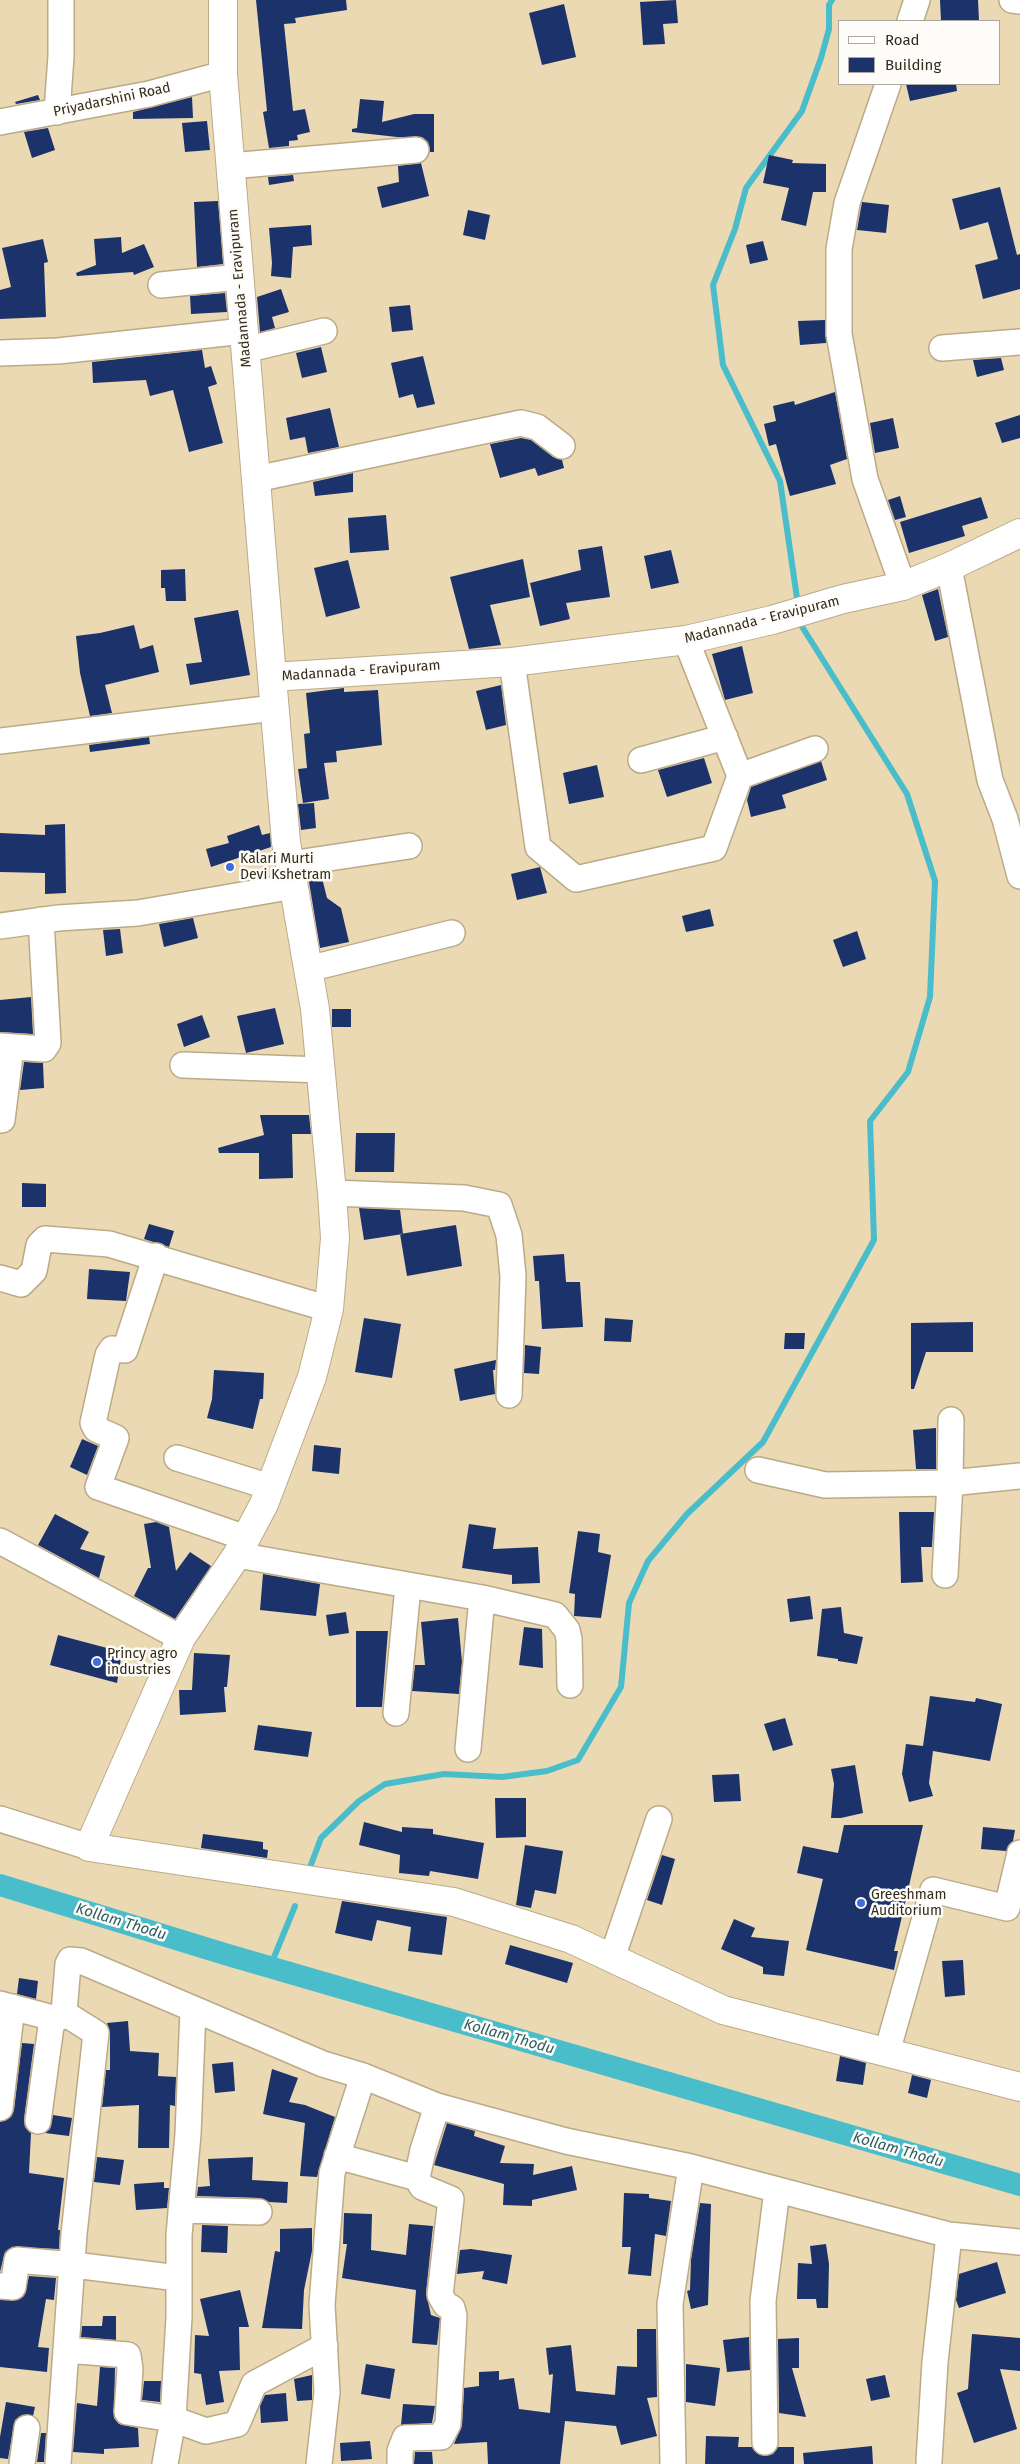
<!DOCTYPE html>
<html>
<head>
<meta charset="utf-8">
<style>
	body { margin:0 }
	#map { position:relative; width:1020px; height:2464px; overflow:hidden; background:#ebd9b4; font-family:"Fira Sans",sans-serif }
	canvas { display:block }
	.legend { position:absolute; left:838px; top:20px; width:162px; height:65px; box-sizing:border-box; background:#fefcf8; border:1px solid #aca8a0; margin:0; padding:6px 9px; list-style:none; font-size:15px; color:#322b1d }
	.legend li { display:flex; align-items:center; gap:10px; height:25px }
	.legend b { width:25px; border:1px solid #aca8a0 }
</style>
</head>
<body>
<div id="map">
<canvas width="1020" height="2464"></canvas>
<ul class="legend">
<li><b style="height:6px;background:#fff"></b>Road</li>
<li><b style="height:14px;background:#1c326b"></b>Building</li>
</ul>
</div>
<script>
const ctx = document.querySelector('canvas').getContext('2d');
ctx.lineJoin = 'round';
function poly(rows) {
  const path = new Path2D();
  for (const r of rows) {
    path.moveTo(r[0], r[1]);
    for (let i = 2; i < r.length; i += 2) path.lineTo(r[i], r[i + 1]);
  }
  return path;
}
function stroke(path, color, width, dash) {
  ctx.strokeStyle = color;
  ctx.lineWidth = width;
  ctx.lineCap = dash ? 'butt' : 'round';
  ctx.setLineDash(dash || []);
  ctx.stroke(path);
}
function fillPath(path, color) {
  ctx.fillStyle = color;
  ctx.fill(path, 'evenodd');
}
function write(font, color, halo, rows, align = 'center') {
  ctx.font = font + ' "Fira Sans",sans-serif';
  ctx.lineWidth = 5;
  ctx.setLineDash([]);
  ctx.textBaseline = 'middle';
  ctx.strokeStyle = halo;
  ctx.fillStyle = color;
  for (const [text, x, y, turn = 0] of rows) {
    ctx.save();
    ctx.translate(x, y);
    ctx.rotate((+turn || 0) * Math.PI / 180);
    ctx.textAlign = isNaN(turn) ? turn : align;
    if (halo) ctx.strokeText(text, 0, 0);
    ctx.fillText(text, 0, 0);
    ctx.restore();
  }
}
const stream = poly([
	[798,605,780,481,723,365,713,285,735,229,746,188,802,111,821,58,829,29,829,5,832,0],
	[309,1870,321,1838,359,1801,385,1784,444,1774,502,1777,547,1771,578,1760,621,1687,629,1603,648,1561,687,1514,763,1442,874,1240,870,1121,908,1072,930,997,935,881,907,794,801,625,800,617],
	[270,1967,295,1906]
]);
const canal = poly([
	[0,1885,228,1955,1020,2185]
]);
const building = poly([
	[256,0,346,0,347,10,295,18,296,23,284,24,293,111,305,109,310,132,297,135,298,140,289,141,289,146,269,148,263,112,267,111],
	[676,0,678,23,663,24,665,44,643,45,640,2],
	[940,0,978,0,979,21,941,21],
	[564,4,576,57,542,65,529,13],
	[906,84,956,84,957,91,910,101],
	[38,95,40,100,16,104,15,102],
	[192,97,193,118,133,119,133,112],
	[360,99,384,101,382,122,414,114,434,114,434,152,430,152,428,142,422,137,397,137,352,132,352,129,357,128],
	[207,121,210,150,185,152,182,123],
	[48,128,55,150,32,158,24,132],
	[769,155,793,160,792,163,826,164,826,192,813,192,806,226,781,220,789,188,763,183],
	[421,163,429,196,382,208,377,187,399,182,398,166],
	[293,175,294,181,269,185,268,177],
	[1000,187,1017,255,1020,254,1020,289,983,299,975,265,998,259,988,222,960,230,952,199],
	[218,201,223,264,197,267,194,202],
	[862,202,889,205,886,233,857,230],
	[468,210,490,215,485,240,463,235],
	[311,225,312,245,293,247,291,278,271,276,272,263,269,228],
	[121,237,122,253,144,244,154,267,134,275,133,272,77,276,76,273,96,265,94,239],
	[43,239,48,262,44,263,46,317,0,319,0,290,11,287,2,248],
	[763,241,768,260,750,264,746,245],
	[281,289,289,312,272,317,275,328,260,332,257,297],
	[225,293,227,312,191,314,190,296],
	[410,305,413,330,392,332,389,307],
	[825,320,826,343,800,345,798,321],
	[321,347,327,372,302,378,296,353],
	[202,350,205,368,211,366,217,384,208,387,223,443,189,452,173,390,150,396,146,380,93,383,92,362],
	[423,356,435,404,417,408,413,394,399,398,391,363],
	[1001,358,1004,370,977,377,973,360],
	[835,392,847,459,830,465,836,484,790,496,776,444,769,446,764,424,776,421,773,406,794,401,795,405],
	[330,408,339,447,308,453,305,437,290,440,286,418],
	[1020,415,1020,438,1002,443,995,423],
	[893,418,899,448,875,453,870,423],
	[521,438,531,440,553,457,562,460,564,468,538,476,535,468,500,478,490,444],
	[353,473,353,492,315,496,313,482],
	[900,496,906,517,895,520,888,500],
	[981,497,988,518,962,526,965,536,909,553,900,522],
	[386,515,389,550,350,553,348,518],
	[602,546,610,597,566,603,570,619,540,626,530,583,581,570,578,550],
	[671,550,679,583,651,589,644,556],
	[523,559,530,597,490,605,501,645,469,649,450,577],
	[348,560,360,608,326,617,314,568],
	[185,569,186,601,166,601,165,588,161,588,161,570],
	[938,589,948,637,935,641,922,595],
	[238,610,250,675,190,685,186,664,202,662,194,618],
	[134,625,140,649,153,645,159,672,105,685,112,713,90,716,80,673,76,636,100,633],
	[742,646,753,693,725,700,712,654],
	[501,685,506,725,486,730,476,691],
	[344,688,344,692,378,690,382,745,336,751,337,762,324,763,329,799,303,803,298,769,307,768,304,734,310,733,306,693],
	[149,737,150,744,90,752,89,745],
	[704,758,712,783,667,797,658,770],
	[821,761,827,780,782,795,786,808,751,817,747,800,751,787],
	[597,765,604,797,569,804,563,773],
	[314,803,316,828,301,830,298,804],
	[65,824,66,893,45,894,45,873,0,872,0,833,45,835,45,825],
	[259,825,262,835,270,833,271,847,211,867,206,849,229,843,227,836],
	[540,867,547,893,517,900,511,874],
	[321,874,327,898,341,908,349,942,320,948,308,876],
	[710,909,714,926,686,932,682,916],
	[193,918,198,938,164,947,159,924],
	[120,929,123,953,106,956,103,930],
	[857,931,866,959,843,967,833,940],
	[31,997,33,1034,0,1032,0,1000],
	[275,1008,284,1044,246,1053,237,1016],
	[332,1009,351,1009,351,1027,332,1027],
	[202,1015,210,1037,184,1047,177,1024],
	[24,1062,43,1063,44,1088,20,1090],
	[260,1115,309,1115,311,1134,292,1134,293,1178,259,1179,259,1153,219,1153,218,1148,264,1135],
	[356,1133,395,1133,394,1172,355,1172],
	[22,1183,46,1184,46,1207,22,1207],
	[359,1208,400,1210,403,1234,364,1240],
	[149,1224,174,1231,169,1247,144,1239],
	[456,1225,462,1266,407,1276,400,1234],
	[564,1254,566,1282,580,1282,583,1327,542,1329,539,1281,535,1281,533,1256],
	[89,1269,130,1272,126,1301,87,1299],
	[364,1318,401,1324,392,1378,355,1372],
	[605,1318,633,1320,631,1342,604,1341],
	[973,1322,973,1352,926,1352,914,1389,911,1389,911,1323],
	[785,1333,805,1333,804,1349,784,1349],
	[525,1345,541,1347,539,1374,524,1373],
	[496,1360,495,1370,493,1370,495,1394,460,1401,454,1369],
	[214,1370,264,1373,263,1399,260,1399,253,1429,207,1418,212,1399],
	[936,1428,936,1469,916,1469,913,1430],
	[82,1439,98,1446,87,1475,70,1467],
	[314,1445,341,1448,339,1474,312,1471],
	[899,1512,934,1512,932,1547,921,1547,923,1582,901,1583],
	[55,1514,89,1532,80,1549,105,1556,99,1578,38,1545],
	[156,1522,169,1527,176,1571,190,1552,211,1566,175,1619,134,1596,148,1568,151,1568,144,1524],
	[469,1524,496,1528,493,1549,538,1547,540,1583,512,1584,512,1575,462,1568],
	[578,1531,600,1534,598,1552,611,1555,601,1618,574,1616,575,1594,569,1593],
	[263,1574,320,1584,316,1616,260,1610],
	[810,1596,813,1619,790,1622,787,1599],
	[841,1607,844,1633,863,1637,857,1664,838,1661,838,1659,817,1656,822,1609],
	[346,1612,349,1633,329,1636,326,1615],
	[458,1618,462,1662,459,1694,412,1691,415,1665,425,1665,421,1622],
	[524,1627,542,1629,543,1668,519,1665],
	[356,1631,388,1631,382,1707,356,1707],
	[58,1635,122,1652,117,1683,50,1665],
	[194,1653,230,1655,227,1687,224,1687,226,1712,180,1715,179,1690,192,1690],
	[930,1696,975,1702,976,1698,1002,1704,990,1761,933,1751,929,1783,933,1796,909,1802,902,1774,906,1744,923,1746],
	[785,1718,793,1745,773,1751,764,1724],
	[258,1725,312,1732,308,1757,254,1750],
	[855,1765,863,1813,841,1818,831,1818,834,1784,831,1769],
	[739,1774,741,1801,714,1802,712,1775],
	[495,1798,526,1798,526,1837,496,1838],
	[364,1822,402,1832,402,1827,433,1829,433,1834,484,1843,478,1879,430,1871,429,1876,399,1873,400,1855,359,1845],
	[844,1825,923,1825,894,1951,898,1951,894,1970,806,1950,823,1879,797,1873,803,1846,838,1853],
	[983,1827,1015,1830,1013,1841,1006,1851,981,1849],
	[203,1834,263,1842,263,1849,268,1850,267,1858,201,1848],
	[525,1845,563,1851,556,1894,535,1890,531,1908,516,1905],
	[662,1855,675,1859,662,1905,647,1900],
	[342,1901,447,1917,442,1955,408,1951,411,1927,377,1920,372,1941,335,1933],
	[734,1919,755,1928,751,1937,789,1941,784,1976,763,1974,763,1967,721,1949],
	[510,1945,573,1963,567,1983,505,1964],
	[963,1960,965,1995,945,1997,942,1961],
	[19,1978,38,1981,36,1999,17,1994],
	[128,2021,130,2051,159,2053,158,2076,176,2077,175,2106,170,2105,169,2148,138,2148,139,2105,102,2107,106,2070,110,2070,110,2034,107,2023],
	[22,2043,34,2044,24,2119,25,2127,31,2133,29,2173,64,2178,58,2230,60,2230,59,2249,12,2247,5,2252,0,2272,0,2122,11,2117,14,2110],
	[840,2056,866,2063,863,2085,836,2081],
	[233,2062,235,2091,215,2093,212,2064],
	[272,2069,298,2078,289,2102,305,2105,335,2117,317,2177,300,2176,305,2123,263,2114],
	[912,2075,931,2080,927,2098,908,2093],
	[53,2115,72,2118,69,2136,45,2133,50,2129],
	[447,2123,475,2131,474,2136,505,2146,500,2163,534,2164,533,2175,572,2166,577,2190,532,2200,532,2206,503,2205,504,2184,434,2165],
	[97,2157,124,2160,120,2185,94,2182],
	[253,2157,252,2180,288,2182,287,2203,269,2202,259,2198,197,2196,198,2187,210,2186,208,2159],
	[164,2182,164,2188,169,2188,167,2208,136,2210,134,2184],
	[624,2193,649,2194,649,2198,671,2201,666,2236,655,2234,651,2276,628,2274,631,2247,622,2247],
	[700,2203,711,2204,708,2305,691,2309,687,2291,690,2290,691,2260],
	[344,2213,372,2214,371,2250,406,2255,409,2224,433,2226,426,2293,431,2315,440,2318,437,2345,412,2343,416,2290,342,2278,347,2244,343,2244],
	[202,2225,228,2226,227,2253,201,2252],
	[312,2228,312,2251,304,2290,302,2329,262,2328,275,2251,280,2252,280,2229],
	[826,2244,829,2264,828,2308,817,2308,816,2299,797,2299,798,2263,812,2264,810,2246],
	[471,2249,512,2255,507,2284,482,2279,484,2271,457,2274,460,2250],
	[997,2262,1006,2293,959,2308,956,2300,959,2274],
	[29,2276,56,2278,54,2300,46,2299,38,2347,49,2348,47,2372,0,2367,0,2300,18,2300,24,2296],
	[240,2290,249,2327,239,2327,240,2370,219,2371,224,2402,206,2405,201,2374,194,2373,195,2335,209,2336,200,2299],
	[103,2316,116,2316,116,2340,81,2337,82,2326,102,2326],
	[637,2329,656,2329,657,2397,647,2398,657,2436,621,2445,616,2426,565,2421,560,2464,488,2464,487,2442,454,2444,462,2425,464,2388,479,2386,479,2372,499,2371,499,2380,514,2378,519,2409,550,2413,553,2374,549,2375,546,2348,571,2345,576,2391,615,2395,617,2366,637,2367],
	[972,2334,1020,2338,1020,2371,1000,2369,1017,2429,974,2443,957,2393,968,2389],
	[749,2337,750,2370,727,2372,723,2340],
	[799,2338,799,2368,792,2368,806,2417,779,2413,778,2339],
	[366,2364,395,2369,390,2399,361,2394],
	[686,2364,720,2368,715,2406,686,2402],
	[100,2367,115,2368,114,2418,119,2424,138,2428,139,2447,104,2449,104,2454,73,2452,77,2403,97,2406],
	[312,2375,312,2400,297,2401,294,2379],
	[885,2375,890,2397,871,2401,866,2379],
	[144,2381,161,2381,160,2402,142,2400],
	[286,2393,288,2421,261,2423,260,2406,265,2395],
	[6,2402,35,2407,33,2416,22,2415,15,2420,8,2459,0,2458,0,2437],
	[403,2404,435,2406,432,2423,401,2425],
	[41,2433,46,2433,44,2462,37,2462],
	[706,2436,739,2437,738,2447,752,2447,758,2454,765,2456,773,2454,778,2447,794,2447,794,2464,705,2464],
	[370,2441,372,2459,341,2461,340,2443],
	[872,2446,873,2464,804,2464,803,2453],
	[415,2452,432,2452,433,2464,414,2464]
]);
const minor = poly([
	[1012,0,1020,1],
	[910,21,917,0],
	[888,84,847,203,839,249,839,334,865,479,903,586],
	[57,112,61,56,61,0],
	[0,122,149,94,223,74],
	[230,166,416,150],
	[161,285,239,277],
	[942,348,1020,342],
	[245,350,324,331],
	[0,353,58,351,244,331],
	[256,479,521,423,537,427,562,446],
	[949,567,990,780,1005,819,1020,876],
	[512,662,538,847,576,879,714,848,740,776,686,640],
	[0,741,274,708],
	[641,760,725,737],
	[740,776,815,749],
	[290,864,409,846],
	[0,926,58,918,138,913,294,886],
	[308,969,452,933],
	[0,1046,44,1049,48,1043,41,920],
	[183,1065,321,1070],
	[2,1120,11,1047],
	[332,1193,464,1198,499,1205,509,1235,513,1276,509,1395],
	[156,1256,125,1350,112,1349,108,1355,93,1423,96,1429,116,1438,98,1487,246,1538],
	[0,1278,21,1284,34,1271,39,1245,45,1239,109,1244,329,1309],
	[177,1458,270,1487],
	[758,1470,825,1485,950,1483,1020,1476],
	[0,1541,181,1638],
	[237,1555,482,1598,555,1615,567,1630,569,1639,570,1685],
	[945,1575,950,1483,951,1420],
	[396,1713,408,1586],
	[468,1749,482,1598],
	[0,1819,89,1847],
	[612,1958,659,1819],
	[0,2004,57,2019,64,2013,68,1964,70,1960,81,1961,323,2064,363,2076,437,2106,566,2141,691,2167,949,2235,1020,2242],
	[887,2052,933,1890,1007,1908,1020,1853],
	[0,2108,12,2007],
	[38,2121,52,2019],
	[337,2156,417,2178],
	[181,2210,259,2212],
	[0,2286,13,2287,17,2260,74,2265,178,2278],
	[66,2350,128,2355,130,2369,127,2412,173,2419,206,2431,237,2424,254,2384,325,2346],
	[765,2442,763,2301,777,2190],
	[929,2461,935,2362,949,2235],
	[22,2464,27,2428],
	[58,2464,74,2234,96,2033,64,2013],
	[165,2464,173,2419,179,2317,179,2235,188,2134,193,2010],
	[319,2464,327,2392,322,2305,332,2173,363,2076],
	[400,2464,400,2451,405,2438,441,2437,448,2424,454,2316,452,2308,446,2305,440,2295,451,2199,422,2187,417,2178,423,2150,437,2106],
	[673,2464,670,2304,691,2167]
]);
const tertiary = poly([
	[272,677,286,842,315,1009,332,1193,335,1238,329,1309,312,1377,264,1504,237,1555,181,1638,89,1847,454,1902,571,1939,723,2010,1020,2087]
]);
const secondary = poly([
	[223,0,223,74,272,677,512,662,686,640,772,620,843,599,903,586,949,567,1020,533]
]);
const markers = [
	[230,867,5,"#406dde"],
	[97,1662,5,"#406dde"],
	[861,1903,5,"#406dde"]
];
const streetNames = [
	["Priyadarshini Road",112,100,-12],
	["Madannada - Eravipuram",240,288,-95],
	["Madannada - Eravipuram",762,620,-14],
	["Madannada - Eravipuram",361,671,-4]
];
const poiNames = [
	["Kalari Murti",240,859],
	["Devi Kshetram",240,875],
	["Princy agro",107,1654],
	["industries",107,1670],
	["Greeshmam",871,1895],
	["Auditorium",871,1911]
];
const waterNames = [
	["Kollam Thodu",121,1922,17],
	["Kollam Thodu",509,2037,16],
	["Kollam Thodu",898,2150,16]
];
stroke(stream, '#4abdca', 6);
stroke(canal, '#4abdca', 22);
fillPath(building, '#1c326b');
stroke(minor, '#bcaa87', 28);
stroke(tertiary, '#bcaa87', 30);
stroke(secondary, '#bcaa87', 30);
stroke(minor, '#fff', 25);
stroke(tertiary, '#fff', 28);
stroke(secondary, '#fff', 28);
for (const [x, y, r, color] of markers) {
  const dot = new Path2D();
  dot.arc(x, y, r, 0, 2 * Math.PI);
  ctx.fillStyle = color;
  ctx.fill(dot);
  stroke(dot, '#fefcf8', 2);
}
write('14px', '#322b1d', '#fefcf8', streetNames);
write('14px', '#322b1d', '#fefcf8', poiNames, 'left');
write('italic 15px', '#2c5d62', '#fefcf8', waterNames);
</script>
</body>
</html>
